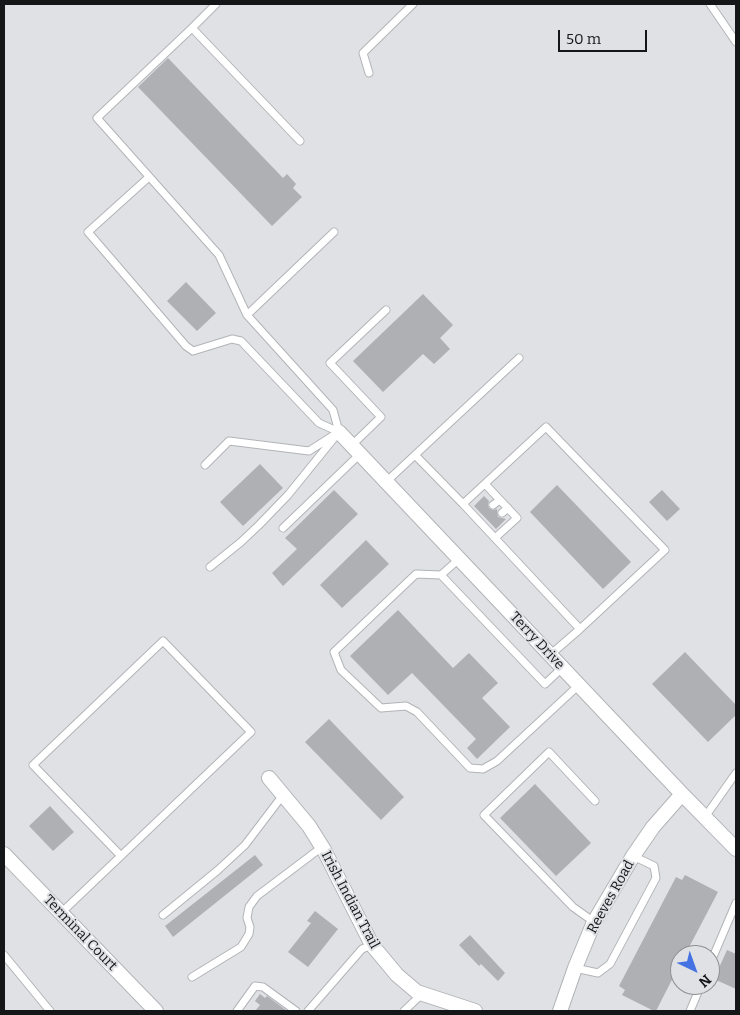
<!DOCTYPE html>
<html>
<head>
<meta charset="utf-8">
<style>
	body { margin:0 }
	#map { position:relative; width:740px; height:1015px; overflow:hidden; background:#dfe1e4; font-family:Bitter,serif }
	canvas { display:block }
	.frame { position:absolute; inset:0; border:5px solid #151617; pointer-events:none }
	.north { position:absolute; left:670px; top:945px; width:50px; height:50px; box-sizing:border-box; background:#dfe1e4; border:1px solid #8e9092; border-radius:50%; rotate:138deg; font-size:14px; font-weight:700; line-height:20px; text-align:center; color:#151617 }
	.north::after { content:''; display:block; margin:auto; width:18px; height:22px; background:#4472e3; clip-path:polygon(50% 0,100% 100%,50% 72%,0 100%) }
	.scale { position:absolute; left:558px; top:30px; width:89px; height:22px; box-sizing:border-box; border:2px solid #151617; border-top:0; padding-left:6px; font-size:15px; line-height:18px; white-space:nowrap; color:#151617; -webkit-text-stroke:4px #dfe1e4; paint-order:stroke }
</style>
</head>
<body>
<div id="map">
<canvas width="740" height="1015"></canvas>
<div class="frame"></div>
<div class="north">N</div>
<div class="scale">50 m</div>
</div>
<script>
const ctx = document.querySelector('canvas').getContext('2d');
ctx.lineJoin = 'round';
function fillPath(path, color) {
  ctx.fillStyle = color;
  ctx.fill(path, 'evenodd');
}
function poly(rows) {
  const path = new Path2D();
  for (const r of rows) {
    path.moveTo(r[0], r[1]);
    for (let i = 2; i < r.length; i += 2) path.lineTo(r[i], r[i + 1]);
  }
  return path;
}
function stroke(path, color, width, dash) {
  ctx.strokeStyle = color;
  ctx.lineWidth = width;
  ctx.lineCap = dash ? 'butt' : 'round';
  ctx.setLineDash(dash || []);
  ctx.stroke(path);
}
function write(font, color, halo, rows, align = 'center') {
  ctx.font = font + ' Bitter,serif';
  ctx.lineWidth = 4;
  ctx.setLineDash([]);
  ctx.textBaseline = 'middle';
  ctx.strokeStyle = halo;
  ctx.fillStyle = color;
  for (const [text, x, y, turn = 0] of rows) {
    ctx.save();
    ctx.translate(x, y);
    ctx.rotate((+turn || 0) * Math.PI / 180);
    ctx.textAlign = isNaN(turn) ? turn : align;
    if (halo) ctx.strokeText(text, 0, 0);
    ctx.fillText(text, 0, 0);
    ctx.restore();
  }
}
const building = poly([
	[168,58,283,178,287,174,296,184,293,188,302,197,272,226,138,87],
	[186,282,216,313,197,331,167,301],
	[423,294,453,325,440,338,450,349,434,364,423,354,383,392,353,361],
	[260,464,283,488,243,526,220,502],
	[557,485,631,562,603,589,530,512],
	[334,490,358,514,283,586,272,573,297,549,285,538],
	[662,490,680,509,667,521,649,502],
	[484,496,489,501,488,505,489,508,493,510,497,509,498,517,506,519,496,529,474,506],
	[366,540,389,564,342,608,320,585],
	[398,610,453,668,469,653,498,683,482,698,510,727,477,759,467,748,476,739,412,673,388,695,350,656],
	[685,652,736,705,736,715,708,742,652,684],
	[329,719,404,797,381,820,305,742],
	[535,784,591,843,556,876,500,818],
	[50,806,74,832,53,851,29,826],
	[255,855,263,865,173,937,165,926],
	[685,875,718,892,685,955,680,955,680,964,656,1011,654,1011,622,995,625,990,619,986,676,877,682,880],
	[315,911,338,929,308,967,288,952,311,923,307,921],
	[470,935,505,973,498,981,481,964,479,966,459,945],
	[727,950,736,954,736,989,714,979],
	[260,994,265,998,267,996,287,1011,255,1011,260,1005,255,1001]
]);
const lane = poly([
	[710,4,736,42],
	[192,28,216,4],
	[369,73,363,53,413,4],
	[149,177,88,232,186,346,193,351,232,339,241,341,319,423,339,432],
	[334,232,247,315,333,410,339,432],
	[247,315,219,255,97,118,192,28,300,141],
	[352,445,381,417,330,363,386,310],
	[415,455,463,504],
	[205,465,229,441,309,451,334,435],
	[386,482,519,358],
	[485,484,517,518,495,538],
	[493,505,500,500],
	[502,513,508,508],
	[283,528,360,454],
	[459,559,441,575,545,684,562,668],
	[210,567,241,542,259,525,288,495,339,432],
	[441,575,416,574,334,652,341,670,381,708,406,706,417,712,470,768,483,769,497,761,579,685],
	[550,655,580,629,665,550,546,427,463,504,580,629],
	[705,817,736,773],
	[61,913,251,732,163,641,33,765,121,856],
	[163,915,218,870,245,845,283,795],
	[594,922,573,907,484,815,549,752,595,801],
	[4,955,50,1011],
	[710,964,736,903],
	[575,968,598,973,610,964,656,878,654,866,633,856],
	[192,977,241,947,249,934,250,927,247,918,249,907,257,896,322,847],
	[237,1011,255,986,263,987,296,1011],
	[308,1011,362,949,372,945],
	[404,1011,422,994],
	[690,1011,701,985]
]);
const street = poly([
	[339,432,682,794,736,849],
	[269,778,309,826,324,850,372,945,397,975,417,992,475,1011],
	[4,854,156,1011],
	[560,1011,575,968,594,922,633,856,653,827,682,794]
]);
const streetNames = [
	["Terry Drive",537,641,47],
	["Reeves Road",611,897,-61],
	["Irish Indian Trail",350,900,62],
	["Terminal Court",80,933,46]
];
fillPath(building, '#aeb0b3');
stroke(lane, '#b2b4b7', 9);
stroke(street, '#b2b4b7', 16);
stroke(lane, '#fff', 7);
stroke(street, '#fff', 14);
write('14px', '#151617', '#dfe1e4', streetNames);
</script>
</body>
</html>
